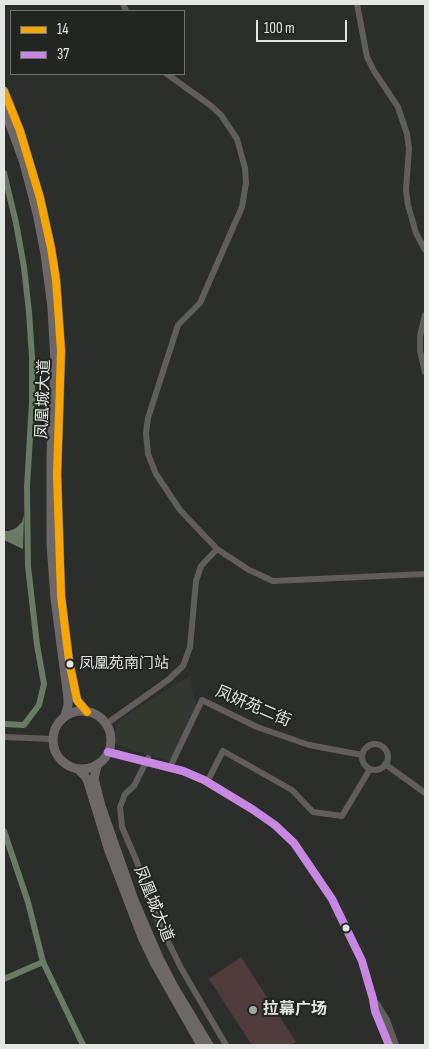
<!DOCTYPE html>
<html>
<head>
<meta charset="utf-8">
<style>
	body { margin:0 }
	#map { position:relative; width:429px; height:1049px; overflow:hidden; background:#2c2e2b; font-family:"Sofia Sans Condensed",sans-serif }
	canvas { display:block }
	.frame { position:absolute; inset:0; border:5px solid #e4e6e3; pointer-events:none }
	.legend { position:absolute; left:10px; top:10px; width:175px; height:65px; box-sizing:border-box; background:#222521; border:1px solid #70726f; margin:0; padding:6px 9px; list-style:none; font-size:15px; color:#e4e6e3 }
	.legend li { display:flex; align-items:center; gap:10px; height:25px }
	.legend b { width:25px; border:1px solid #70726f }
	.scale { position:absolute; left:256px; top:20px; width:91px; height:22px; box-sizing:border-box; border:2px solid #e4e6e3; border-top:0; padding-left:6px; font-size:15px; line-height:18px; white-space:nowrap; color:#e4e6e3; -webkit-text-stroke:4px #222521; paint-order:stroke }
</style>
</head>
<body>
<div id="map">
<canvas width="429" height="1049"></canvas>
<div class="frame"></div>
<ul class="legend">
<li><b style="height:6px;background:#f7a600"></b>14</li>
<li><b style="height:6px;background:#c787e3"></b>37</li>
</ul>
<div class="scale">100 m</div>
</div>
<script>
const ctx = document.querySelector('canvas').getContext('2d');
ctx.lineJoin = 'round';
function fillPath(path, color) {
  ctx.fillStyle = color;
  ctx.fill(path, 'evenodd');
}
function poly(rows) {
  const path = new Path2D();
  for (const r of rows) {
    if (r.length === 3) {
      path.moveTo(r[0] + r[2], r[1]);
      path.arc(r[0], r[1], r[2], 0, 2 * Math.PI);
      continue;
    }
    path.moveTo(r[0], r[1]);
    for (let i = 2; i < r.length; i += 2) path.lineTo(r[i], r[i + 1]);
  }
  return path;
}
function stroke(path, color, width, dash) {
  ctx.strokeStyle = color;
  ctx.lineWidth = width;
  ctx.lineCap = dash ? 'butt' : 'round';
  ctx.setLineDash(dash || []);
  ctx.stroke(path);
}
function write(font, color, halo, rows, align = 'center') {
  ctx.font = font + ' "Sofia Sans Condensed","Noto Sans SC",sans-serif';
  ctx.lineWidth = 4;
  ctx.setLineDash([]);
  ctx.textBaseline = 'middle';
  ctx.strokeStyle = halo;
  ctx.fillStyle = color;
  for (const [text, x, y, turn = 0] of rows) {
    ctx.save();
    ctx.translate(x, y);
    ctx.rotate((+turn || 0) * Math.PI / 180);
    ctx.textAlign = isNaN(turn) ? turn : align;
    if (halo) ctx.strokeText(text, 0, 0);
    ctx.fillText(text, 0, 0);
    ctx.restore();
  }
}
const built = poly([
	[191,675,191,688,197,706,171,759,166,760,116,745,115,730,119,720]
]);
const green = poly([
	[241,957,296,1042,292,1045,252,1045,209,979]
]);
const water = poly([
	[24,515,23,549,4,540,4,531,9,531,16,528,22,522]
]);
const canal = poly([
	[4,173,16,223,24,267,29,312,32,357,32,402,27,487,28,566,37,645,44,684,39,705,24,725,4,724],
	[4,831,28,902,43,962,83,1045],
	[4,979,43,962]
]);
const minor = poly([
	[123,4,126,11],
	[357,4,367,57,374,71,398,107,407,134,409,148,406,190,408,205,416,233,425,250],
	[167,74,210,105,221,115,237,139,245,168,246,183,242,207,200,303,178,325,148,418,146,433,148,454,156,474,180,510,217,549],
	[425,315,420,336,420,351,425,372],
	[106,724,168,680,183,666,190,647,196,581,201,566,217,549,249,570,273,581,425,574],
	[4,737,52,739],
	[375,757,13],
	[148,758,134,786,125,794,120,807,122,827,137,862,158,921,181,968,226,1045],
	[385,764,425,793],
	[171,765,202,700,257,727,309,745,362,755],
	[207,782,223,751,292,790,313,812,342,816,370,769]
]);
const tertiary = poly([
	[108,752,183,771,204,780,252,809,275,825,294,843,332,899,362,961,373,999,375,1011,389,1045],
	[376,1004,386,1020,395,1045]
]);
const secondary = poly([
	[4,91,20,131,40,198,51,248,56,280,61,351,57,475,61,596,69,661,75,690,77,700,87,712],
	[4,108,24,163,37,213,45,254,52,308,55,362,51,455,51,544,55,599,68,698,68,705,65,716],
	[82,740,29],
	[97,766,94,779,101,806,134,900,159,958,174,987,209,1045],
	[79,770,85,776,88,782,109,851,142,937,155,964,201,1045]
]);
const bus1 = poly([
	[4,91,20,131,40,198,51,248,56,280,61,351,57,475,61,596,69,661,75,690,77,700,87,712]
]);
const bus2 = poly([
	[108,752,183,771,204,780,252,809,275,825,294,843,332,899,362,961,373,999,375,1011,389,1045]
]);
const markers = [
	[70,664,4.5,"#e4e6e3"],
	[346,928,4.5,"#e4e6e3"],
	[253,1010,5,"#a4a6a3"]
];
const busNames = [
	["凤凰苑南门站",79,664]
];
const streetNames = [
	["凤凰城大道",44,399,-88],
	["凤妍苑二街",253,707,23],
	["凤凰城大道",153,904,68]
];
const poiNames = [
	["拉幕广场",263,1010]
];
fillPath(built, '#32382f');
fillPath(green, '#503c3b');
fillPath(water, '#697b63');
stroke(canal, '#697b63', 6);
stroke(minor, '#625d5d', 6);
stroke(tertiary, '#625d5d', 8);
stroke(secondary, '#6d6867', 9);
stroke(bus1, '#f7a600', 8);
stroke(bus2, '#c787e3', 8);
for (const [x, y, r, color] of markers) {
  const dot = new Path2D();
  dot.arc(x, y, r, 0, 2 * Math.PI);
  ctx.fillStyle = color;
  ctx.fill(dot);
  stroke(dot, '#222521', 2);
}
write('15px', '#e4e6e3', '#222521', busNames, 'left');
write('16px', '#e4e6e3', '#222521', streetNames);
write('bold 16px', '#e4e6e3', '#222521', poiNames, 'left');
</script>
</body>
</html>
